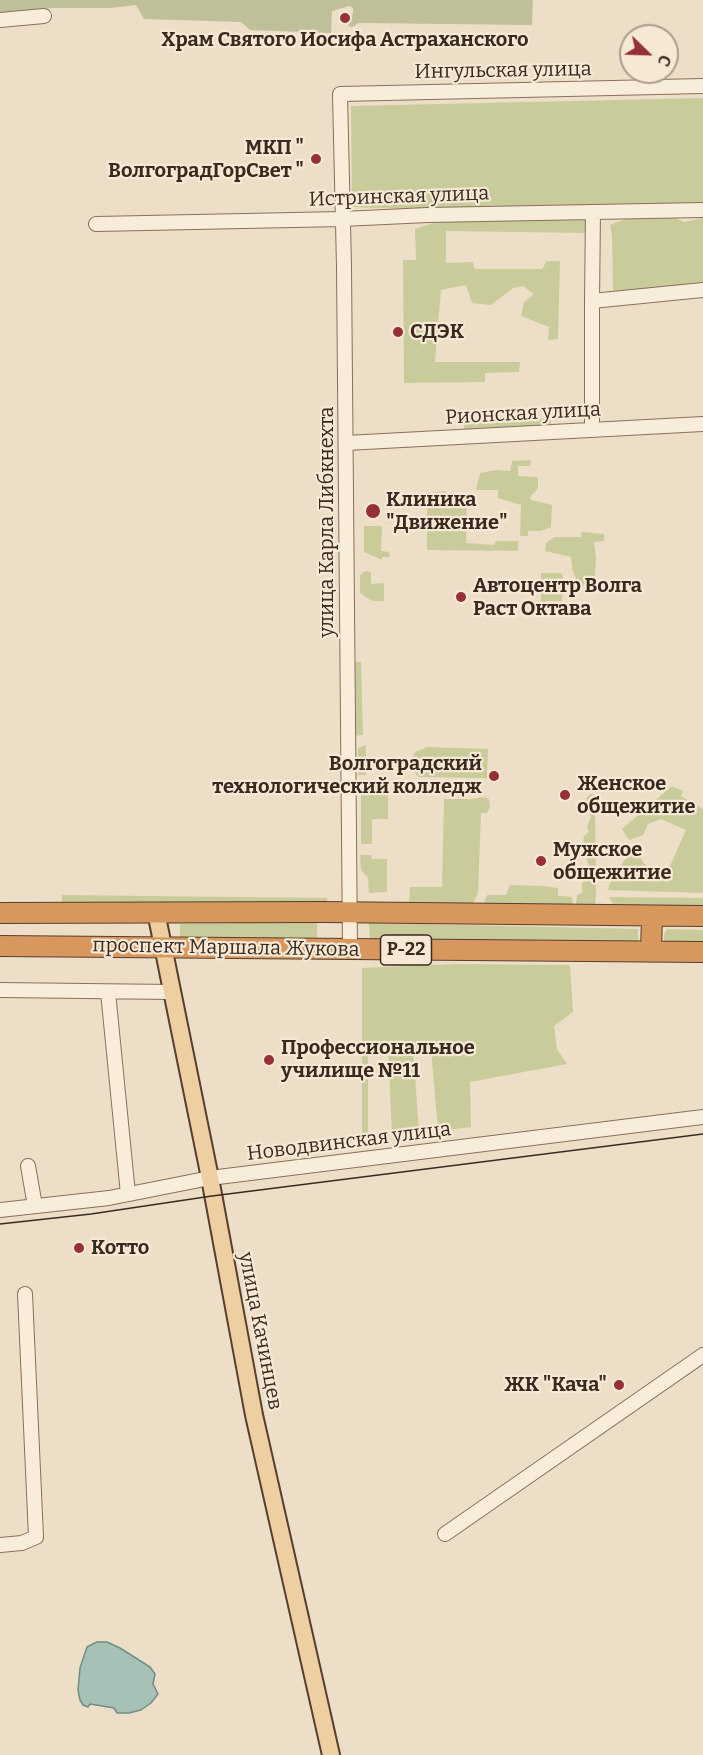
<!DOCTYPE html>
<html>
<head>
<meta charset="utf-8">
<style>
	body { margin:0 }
	#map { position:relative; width:703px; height:1755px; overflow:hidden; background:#eddec7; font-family:Bitter,serif }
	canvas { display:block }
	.north { position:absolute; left:619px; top:24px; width:60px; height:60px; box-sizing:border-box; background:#f5e9d6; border:2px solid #aa9d8d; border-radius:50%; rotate:113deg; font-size:16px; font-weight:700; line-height:24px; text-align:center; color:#392a20 }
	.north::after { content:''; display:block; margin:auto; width:21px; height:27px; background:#952f38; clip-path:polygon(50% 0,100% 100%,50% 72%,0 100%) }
</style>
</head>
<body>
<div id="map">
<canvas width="703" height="1755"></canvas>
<div class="north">С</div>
</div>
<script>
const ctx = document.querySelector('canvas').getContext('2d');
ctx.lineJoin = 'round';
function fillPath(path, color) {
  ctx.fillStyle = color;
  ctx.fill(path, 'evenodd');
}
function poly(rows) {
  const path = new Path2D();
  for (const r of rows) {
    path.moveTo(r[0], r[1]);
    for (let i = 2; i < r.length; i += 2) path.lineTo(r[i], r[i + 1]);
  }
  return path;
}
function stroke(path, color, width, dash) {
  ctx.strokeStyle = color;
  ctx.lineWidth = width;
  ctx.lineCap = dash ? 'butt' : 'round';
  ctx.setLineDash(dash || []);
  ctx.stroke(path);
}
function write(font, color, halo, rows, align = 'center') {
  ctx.font = font + ' Bitter,serif';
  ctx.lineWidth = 4.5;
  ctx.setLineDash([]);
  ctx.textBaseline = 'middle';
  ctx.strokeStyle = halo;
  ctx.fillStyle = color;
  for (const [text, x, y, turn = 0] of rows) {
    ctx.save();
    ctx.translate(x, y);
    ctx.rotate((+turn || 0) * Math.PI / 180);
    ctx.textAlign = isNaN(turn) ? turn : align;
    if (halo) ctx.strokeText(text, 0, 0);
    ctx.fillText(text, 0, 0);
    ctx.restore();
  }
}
const green = poly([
	[703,98,703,203,435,210,352,207,351,106],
	[633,216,670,216,684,222,703,218,703,282,692,283,667,291,613,293,612,236,610,225],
	[445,219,590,220,589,233,446,231,446,263,473,262,475,269,542,269,547,261,560,261,558,339,548,340,549,327,521,316,524,302,534,294,523,286,513,288,491,305,472,303,466,285,441,290,435,362,520,362,519,372,485,373,485,382,404,383,403,260,416,260,415,229],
	[551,418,551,430,465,436,464,424],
	[531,460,530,466,518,466,518,476,538,477,538,488,530,497,531,500,552,505,551,527,541,531,528,531,528,536,520,536,521,505,498,498,498,490,476,490,480,473,497,470,510,471,512,461],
	[445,491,454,499,467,499,466,543,494,545,496,541,518,541,518,551,427,550,427,493],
	[364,526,382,526,381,551,389,552,390,557,382,557,382,560,364,552],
	[582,532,604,534,604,541,594,542,596,558,595,575,592,583,579,586,572,569,571,557,545,551,546,543,554,537,581,537],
	[365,571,371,572,371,584,384,583,384,601,372,601,360,593,360,575],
	[541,573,561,573,563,576,562,601,548,601,547,613,544,613,544,616,541,615],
	[351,662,361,662,363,735,353,736],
	[366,745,366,775,358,775,358,748],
	[427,747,488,749,487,778,418,777,411,767,411,760,415,752],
	[672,786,683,791,681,796,703,809,703,893,608,890,612,877,627,857,639,855,644,864,666,875,686,830,661,819,648,824,643,835,629,840,622,829],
	[591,794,595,795,596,894,595,905,576,905,577,895,582,893,582,883,591,876,583,844,584,836,589,832,587,827,591,816,585,806,587,797],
	[361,795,388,795,388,819,372,819,372,844,361,844],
	[484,797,489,799,490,807,487,813,481,813,478,893,471,907,409,905,410,887,442,887,444,799,472,799],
	[360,855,371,855,372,859,387,859,387,892,369,893,368,878,361,870],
	[510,885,543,886,558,888,558,896,572,897,573,906,483,906,487,895,506,895],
	[62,895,327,898,327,906,62,906],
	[609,897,703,898,703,907,614,906],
	[317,922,317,938,180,939,180,924],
	[369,923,638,929,638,944,370,939],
	[667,929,703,930,703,943,667,943,664,940,664,935],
	[457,964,570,965,573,1012,554,1026,557,1049,567,1064,470,1082,471,1127,438,1131,431,1048,413,1049,419,1131,392,1131,388,1052,368,1052,368,1136,362,1136,362,968]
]);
const cemetery = poly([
	[0,0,533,0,532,25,358,23,353,27,348,26,353,13,353,8,349,6,332,11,331,33,250,30,241,22,144,19,136,5,110,8,52,8,0,13]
]);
const water = poly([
	[97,1642,107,1642,120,1648,150,1667,155,1674,153,1684,158,1694,151,1703,141,1710,129,1713,117,1713,114,1708,90,1704,88,1707,83,1705,80,1700,78,1690,80,1668,87,1647,97,1642]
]);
const minor = poly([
	[0,20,44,16],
	[593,212,592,301,703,290],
	[96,224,342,219,428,215,703,210],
	[592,430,592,301],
	[346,443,703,424],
	[350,949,344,267,340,94,703,86],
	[0,990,171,992],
	[108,992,128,1194],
	[28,1166,35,1206],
	[0,1210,109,1198,210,1178,703,1117],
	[445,1534,703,1355],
	[0,1545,22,1543,36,1537,25,1294]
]);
const major = poly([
	[156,912,210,1178,254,1415,331,1755]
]);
const highway = poly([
	[0,913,323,912,703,916],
	[0,946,703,952],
	[651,952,652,916]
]);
const tram = poly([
	[0,1224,91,1214,212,1196,703,1134]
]);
const markers = [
	[345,18,6,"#952f38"],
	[316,159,6,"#952f38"],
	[398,332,6,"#952f38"],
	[373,511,8,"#952f38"],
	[461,597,6,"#952f38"],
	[494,776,6,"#952f38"],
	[565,795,6,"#952f38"],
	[541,861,6,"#952f38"],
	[269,1060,6,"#952f38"],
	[79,1248,6,"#952f38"],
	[619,1385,6,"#952f38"]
];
const shields = [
	[406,950,51]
];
const shieldNames = [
	["Р-22",406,950]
];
const poiNames = [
	["Храм Святого Иосифа Астраханского",345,40,"center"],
	["МКП \"",304,148,"right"],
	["ВолгоградГорСвет \"",304,171,"right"],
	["СДЭК",410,332],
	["Клиника",386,500],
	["\"Движение\"",386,523],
	["Автоцентр Волга",473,586],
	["Раст Октава",473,609],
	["Волгоградский",482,764,"right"],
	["технологический колледж",482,787,"right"],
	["Женское",577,784],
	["общежитие",577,807],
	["Мужское",553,850],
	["общежитие",553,873],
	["Профессиональное",281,1048],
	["училище №11",281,1071],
	["Котто",91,1248],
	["ЖК \"Кача\"",607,1385,"right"]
];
const streetNames = [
	["Ингульская улица",503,71,-1],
	["Истринская улица",399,197,-2],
	["Рионская улица",523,414,-3],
	["улица Карла Либкнехта",327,522,-90],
	["проспект Маршала Жукова",226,948,1],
	["Новодвинская улица",349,1142,-7],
	["улица Качинцев",260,1331,79]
];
fillPath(green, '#cacb9b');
fillPath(cemetery, '#bfc09a');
fillPath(water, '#a8c1b7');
stroke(water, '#6f8f84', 1.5);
stroke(minor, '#88705d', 16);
stroke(major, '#563f31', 20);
stroke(highway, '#563f31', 22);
stroke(minor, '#f8ecda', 14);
stroke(major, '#eecfa1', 16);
stroke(highway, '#d8975c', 20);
stroke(tram, '#392a20', 1.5);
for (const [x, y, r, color] of markers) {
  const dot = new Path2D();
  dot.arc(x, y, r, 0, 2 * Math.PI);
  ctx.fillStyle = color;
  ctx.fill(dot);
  stroke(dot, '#f5e9d6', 2);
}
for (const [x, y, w] of shields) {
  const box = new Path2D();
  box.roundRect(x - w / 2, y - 15, w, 30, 4.5);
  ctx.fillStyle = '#f5e9d6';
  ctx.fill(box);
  stroke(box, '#392a20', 1.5);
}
write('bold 18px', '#392a20', null, shieldNames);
write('bold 20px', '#392a20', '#f5e9d6', poiNames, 'left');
write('20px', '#392a20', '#f5e9d6', streetNames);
</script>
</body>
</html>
